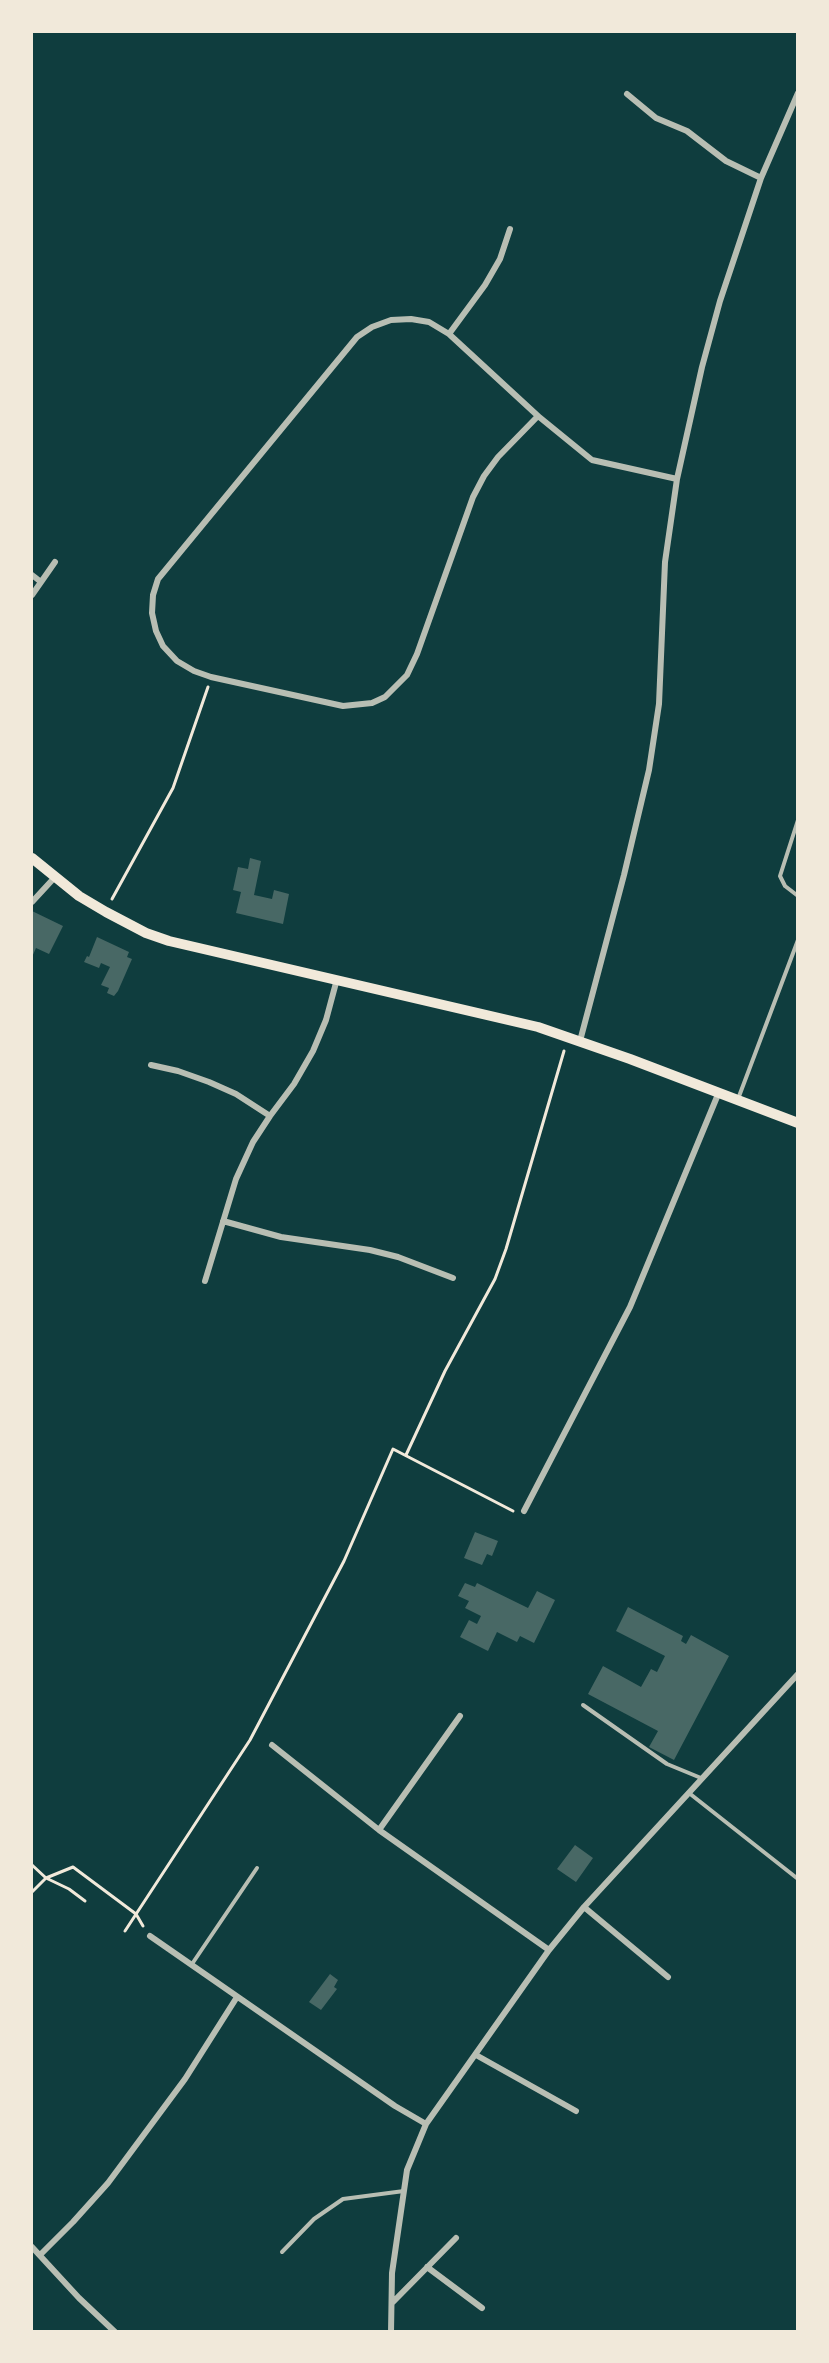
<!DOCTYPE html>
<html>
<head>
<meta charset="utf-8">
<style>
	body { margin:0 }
	#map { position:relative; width:829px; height:2363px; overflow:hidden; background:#0f3d3e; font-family:"Fira Sans",sans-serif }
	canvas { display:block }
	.frame { position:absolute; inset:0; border:33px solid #f1e9da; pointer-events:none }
</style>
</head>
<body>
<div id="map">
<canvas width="829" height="2363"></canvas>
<div class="frame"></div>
</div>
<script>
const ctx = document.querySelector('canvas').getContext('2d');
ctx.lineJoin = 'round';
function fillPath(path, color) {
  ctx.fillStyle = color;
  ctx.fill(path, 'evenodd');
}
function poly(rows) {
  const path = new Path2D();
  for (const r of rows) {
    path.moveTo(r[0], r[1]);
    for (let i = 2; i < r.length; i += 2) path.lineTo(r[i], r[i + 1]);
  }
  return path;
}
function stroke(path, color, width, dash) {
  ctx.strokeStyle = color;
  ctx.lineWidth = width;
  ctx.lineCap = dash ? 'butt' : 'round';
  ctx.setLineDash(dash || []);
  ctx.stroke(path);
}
const building = poly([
	[250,858,261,861,254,895,272,899,274,890,289,894,283,924,236,913,241,892,233,890,238,867,248,869],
	[32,911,63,926,49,954,36,948,32,957],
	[97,937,129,952,127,957,132,959,118,991,114,996,107,993,109,988,101,985,110,967,101,963,99,968,84,962,87,956,89,957],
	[475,1532,498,1541,492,1556,487,1554,482,1565,464,1558],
	[465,1583,475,1587,477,1583,528,1608,537,1591,555,1600,534,1643,520,1636,517,1642,497,1632,488,1651,460,1637,469,1620,477,1624,481,1616,465,1608,469,1601,458,1596],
	[628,1607,683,1636,681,1641,686,1644,691,1635,729,1656,674,1760,649,1747,658,1731,588,1694,603,1666,641,1687,651,1669,657,1672,665,1656,616,1631],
	[575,1845,593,1858,576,1882,557,1869],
	[330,1974,338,1980,334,1987,337,1989,321,2010,309,2002]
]);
const path = poly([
	[112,899,173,788,208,687],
	[406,1455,445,1371,495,1279,506,1249,564,1051],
	[32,1865,46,1878,69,1889,85,1901],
	[32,1892,46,1878,73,1867,136,1914,143,1926],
	[125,1931,250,1740,344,1561,393,1449,513,1511]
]);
const service = poly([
	[798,820,780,876,785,886,798,896],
	[738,1099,798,940],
	[583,1705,667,1764,701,1778],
	[689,1793,798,1879],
	[192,1964,257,1868],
	[282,2252,314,2219,343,2199,404,2191]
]);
const minor = poly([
	[627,94,656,118,687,131,726,161,761,178],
	[449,334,485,285,500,259,510,229],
	[538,416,498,457,484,476,473,497,417,654,407,675,385,697,372,703,343,706,211,677,194,671,177,661,163,646,156,631,152,613,153,595,158,579,357,337,372,327,391,320,411,319,429,322,449,334,538,416,592,460,677,479],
	[32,575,41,582],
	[32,595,55,562],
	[32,902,55,877],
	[580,1041,624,875,649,770,659,704,665,562,677,479,702,367,720,301,761,178,798,93],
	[151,1065,178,1071,209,1082,236,1094,270,1116],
	[223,1221,281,1237,370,1250,398,1257,453,1278],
	[205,1281,236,1179,253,1142,270,1116,294,1084,313,1051,326,1020,337,979],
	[524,1511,630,1307,719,1092],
	[272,1745,379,1830,549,1950],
	[379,1830,460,1716],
	[584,1907,668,1977],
	[150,1936,395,2106,426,2124],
	[476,2055,576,2111],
	[32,2247,79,2298,115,2332],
	[41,2254,73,2222,108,2183,185,2079,237,1997],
	[427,2267,482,2308],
	[392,2303,456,2238],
	[391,2332,392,2273,407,2170,426,2124,549,1950,584,1907,798,1674]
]);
const secondary = poly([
	[32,858,79,896,106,912,146,933,169,941,538,1027,630,1059,798,1123]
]);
fillPath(building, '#486865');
stroke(path, '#f1e9da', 3);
stroke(service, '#b8beb3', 4);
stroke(minor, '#b8beb3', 6);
stroke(secondary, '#f1e9da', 10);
</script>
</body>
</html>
